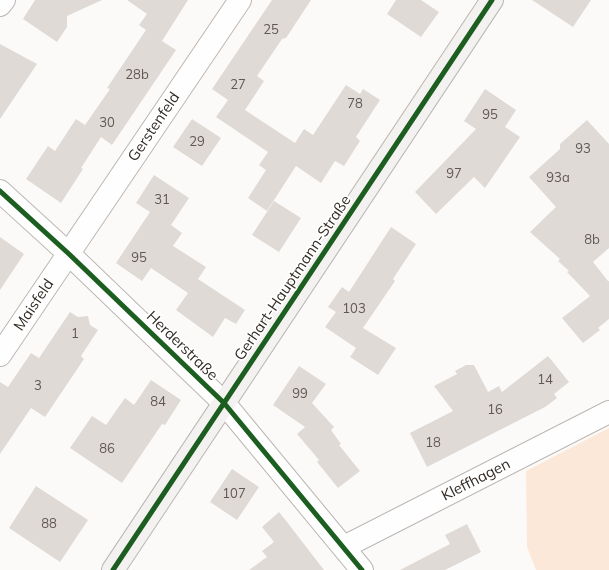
<!DOCTYPE html>
<html>
<head>
<meta charset="utf-8">
<style>
	body { margin:0 }
	canvas { display:block; background:#fcfaf8 }
</style>
</head>
<body>
<canvas width="609" height="570"></canvas>
<script>
const ctx = document.querySelector('canvas').getContext('2d');
ctx.lineJoin = 'round';
function fillPath(path, color) {
  ctx.fillStyle = color;
  ctx.fill(path, 'evenodd');
}
function poly(rows) {
  const path = new Path2D();
  for (const r of rows) {
    path.moveTo(r[0], r[1]);
    for (let i = 2; i < r.length; i += 2) path.lineTo(r[i], r[i + 1]);
  }
  return path;
}
function stroke(path, color, width, dash) {
  ctx.strokeStyle = color;
  ctx.lineWidth = width;
  ctx.lineCap = dash ? 'butt' : 'round';
  ctx.setLineDash(dash || []);
  ctx.stroke(path);
}
function write(font, color, halo, rows, align = 'center') {
  ctx.font = font + ' Mulish,sans-serif';
  ctx.lineWidth = 3.5;
  ctx.setLineDash([]);
  ctx.textBaseline = 'middle';
  ctx.strokeStyle = halo;
  ctx.fillStyle = color;
  for (const [text, x, y, turn = 0] of rows) {
    ctx.save();
    ctx.translate(x, y);
    ctx.rotate((+turn || 0) * Math.PI / 180);
    ctx.textAlign = isNaN(turn) ? turn : align;
    if (halo) ctx.strokeText(text, 0, 0);
    ctx.fillText(text, 0, 0);
    ctx.restore();
  }
}
const green = poly([
	[609,428,609,570,536,570,527,547,526,471]
]);
const building = poly([
	[35,0,102,0,67,16,67,27,57,42,23,19],
	[127,0,188,0,162,41,176,50,112,145,101,137,81,168,83,169,61,203,26,179,48,146,55,151,76,119,85,125,110,89,107,88,146,30,139,25,147,14],
	[272,0,311,0,286,38,282,39,257,76,264,81,245,110,295,143,304,129,313,135,346,85,360,94,363,89,380,100,356,137,360,141,344,166,335,161,321,183,296,166,267,211,248,198,266,170,259,165,268,152,216,117,228,100,212,89],
	[396,0,421,0,439,12,421,37,387,14],
	[532,0,591,0,573,27],
	[0,44,37,64,0,119],
	[485,89,516,110,505,127,520,137,485,188,474,177,436,214,415,192,476,129,464,121],
	[192,119,221,138,202,166,173,147],
	[587,120,609,144,609,248,593,262,608,281,609,281,609,319,598,328,600,330,583,343,562,318,590,296,567,272,569,271,558,261,560,259,530,232,556,207,529,177,560,149,560,144],
	[154,175,189,198,171,225,182,233,173,246,206,267,198,279,245,310,236,324,225,318,213,337,176,310,188,293,151,268,142,281,116,263,150,212,136,203],
	[274,201,301,218,279,252,252,235],
	[391,227,416,244,393,279,395,281,363,328,396,348,378,375,350,357,356,348,325,327,336,312,328,307,342,287,349,292],
	[0,237,24,254,0,290],
	[70,312,78,317,88,316,90,325,98,330,81,356,84,359,45,417,31,408,0,454,0,382,8,387,31,353,39,358],
	[548,356,569,382,554,394,557,398,545,407,427,467,410,433,453,411,434,386,457,374,455,371,466,365,474,365,488,392,499,386,502,392],
	[299,366,326,384,312,403,334,427,331,430,341,444,339,445,360,471,338,488,317,462,319,460,297,434,305,427,273,405],
	[151,380,181,400,165,425,162,424,122,483,70,448,92,416,106,425,125,398,134,405],
	[232,469,259,487,237,520,210,502],
	[36,486,88,520,60,562,9,528],
	[279,512,287,522,324,570,249,570,267,557,262,551,274,542,262,527],
	[467,524,481,552,445,570,400,570,450,544,445,535]
]);
const street = poly([
	[0,5,4,0],
	[0,191,69,254,224,403,362,570],
	[0,355,240,0],
	[344,547,609,412]
]);
const secondary = poly([
	[113,570,492,0]
]);
const cycleway = poly([
	[0,191,69,254,224,403,362,570],
	[113,570,492,0]
]);
const numberNames = [
	["25",271,30],
	["28b",137,75],
	["27",238,85],
	["78",355,104],
	["95",490,115],
	["30",107,123],
	["29",197,142],
	["93",583,149],
	["97",454,174],
	["93a",558,178],
	["31",162,200],
	["8b",592,240],
	["95",139,258],
	["103",354,309],
	["1",75,334],
	["14",545,380],
	["3",38,386],
	["99",300,394],
	["84",158,402],
	["16",495,410],
	["18",433,443],
	["86",107,449],
	["107",234,494],
	["88",49,524]
];
const streetNames = [
	["Gerstenfeld",154,127,-56],
	["Gerhart-Hauptmann-Straße",293,278,-56],
	["Maisfeld",34,305,-56],
	["Herderstraße",182,346,44],
	["Kleffhagen",476,480,-27]
];
fillPath(green, '#fbe8d9');
fillPath(building, '#dfdad5');
stroke(street, '#bcb7b3', 24);
stroke(secondary, '#bcb7b3', 24);
stroke(street, '#fffefe', 22);
stroke(secondary, '#f4f2f0', 22);
stroke(cycleway, '#1b5e20', 5);
write('13px', '#5f5852', null, numberNames);
write('15px', '#342c26', '#fff', streetNames);
</script>
</body>
</html>
